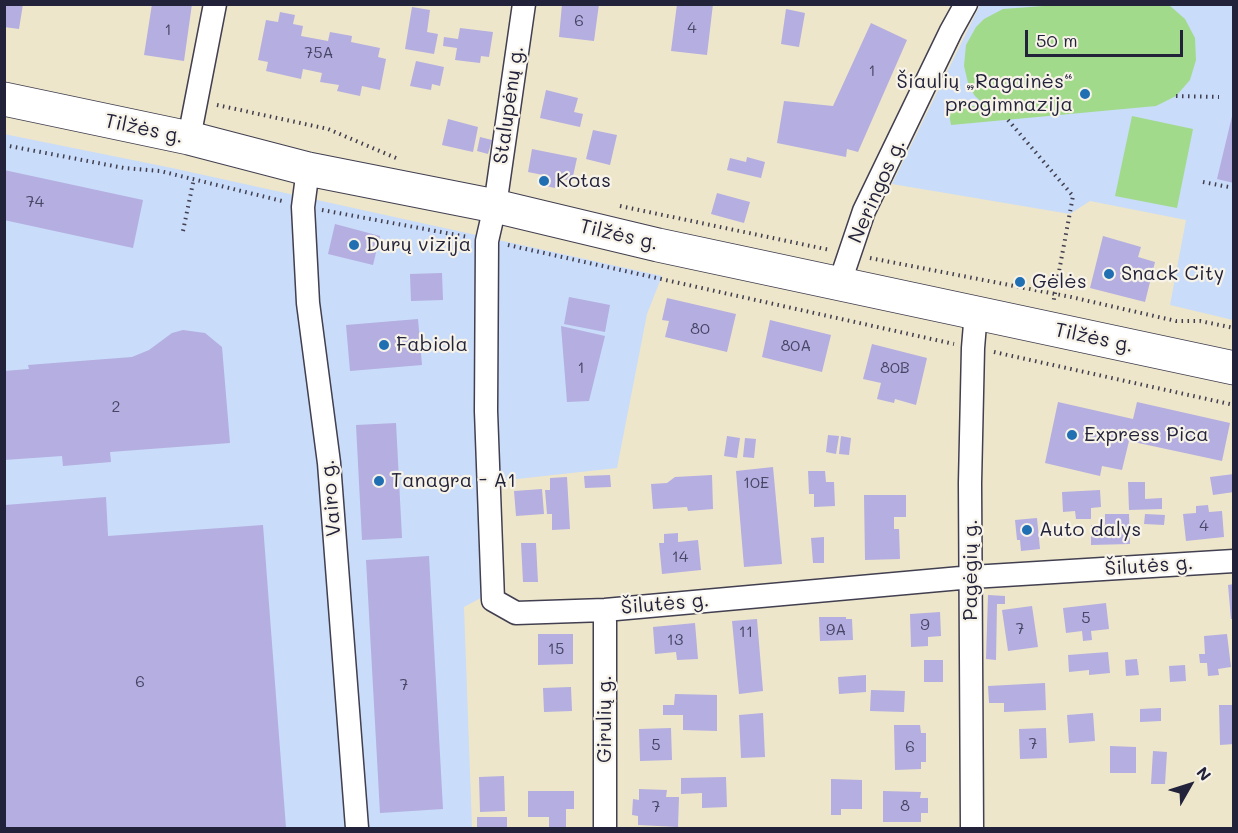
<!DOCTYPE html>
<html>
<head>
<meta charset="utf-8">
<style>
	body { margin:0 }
	#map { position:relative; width:1238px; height:833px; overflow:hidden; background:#eee6ca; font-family:Mali,sans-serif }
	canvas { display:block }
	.frame { position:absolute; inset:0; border:6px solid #22223b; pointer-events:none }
	.north { position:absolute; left:1160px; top:755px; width:60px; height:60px; -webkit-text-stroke:4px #f7f3e8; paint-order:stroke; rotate:51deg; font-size:16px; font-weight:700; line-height:24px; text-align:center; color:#22223b }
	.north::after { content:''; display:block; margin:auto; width:21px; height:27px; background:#22223b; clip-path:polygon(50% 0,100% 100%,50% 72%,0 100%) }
	.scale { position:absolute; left:1025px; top:30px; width:158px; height:27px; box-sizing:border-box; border:3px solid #22223b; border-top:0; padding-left:8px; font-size:18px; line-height:21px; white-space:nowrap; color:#22223b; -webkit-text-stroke:4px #f7f3e8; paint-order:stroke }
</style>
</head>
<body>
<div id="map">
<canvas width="1238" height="833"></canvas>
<div class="frame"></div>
<div class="north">N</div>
<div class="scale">50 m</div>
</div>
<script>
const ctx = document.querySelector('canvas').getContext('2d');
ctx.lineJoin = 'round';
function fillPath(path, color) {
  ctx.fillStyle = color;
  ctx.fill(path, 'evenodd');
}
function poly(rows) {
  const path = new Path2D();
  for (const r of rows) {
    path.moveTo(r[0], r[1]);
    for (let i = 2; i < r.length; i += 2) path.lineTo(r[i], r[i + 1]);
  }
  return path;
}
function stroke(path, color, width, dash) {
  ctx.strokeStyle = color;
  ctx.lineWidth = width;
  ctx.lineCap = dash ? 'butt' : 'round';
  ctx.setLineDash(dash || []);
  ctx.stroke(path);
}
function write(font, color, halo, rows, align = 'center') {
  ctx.font = font + ' Mali,sans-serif';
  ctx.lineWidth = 4.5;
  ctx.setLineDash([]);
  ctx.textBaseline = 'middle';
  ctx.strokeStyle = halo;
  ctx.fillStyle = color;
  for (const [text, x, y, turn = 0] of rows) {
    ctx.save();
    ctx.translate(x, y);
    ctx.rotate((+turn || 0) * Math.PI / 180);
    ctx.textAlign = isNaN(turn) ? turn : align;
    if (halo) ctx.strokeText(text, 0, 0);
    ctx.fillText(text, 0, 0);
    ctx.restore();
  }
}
const built = poly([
	[980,5,1233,5,1233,320,1170,305,1186,220,1090,201,1070,214,892,184],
	[4,134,172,168,662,276,647,314,617,468,499,481,505,585,464,607,472,828,5,828]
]);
const green = poly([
	[1070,4,1169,5,1185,19,1195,38,1196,60,1190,80,1176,96,1156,106,951,125,948,108,985,105,975,96,969,87,964,66,966,45,976,27,984,19,1003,9],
	[1132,116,1193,129,1177,208,1115,196]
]);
const building = poly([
	[4,4,23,4,19,29,4,27],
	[152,4,192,4,184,61,144,55],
	[562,4,599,4,594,41,559,37],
	[677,4,713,4,707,55,671,51],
	[412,7,430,10,427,32,438,34,434,54,405,49],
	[786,9,805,13,799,47,781,44],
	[280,12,295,15,293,24,303,26,301,36,328,41,330,32,352,36,351,42,380,48,378,57,386,59,380,90,362,86,360,96,337,91,339,85,320,82,322,73,303,69,301,79,266,71,268,62,258,60,266,20,278,22],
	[871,23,907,40,858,152,847,149,846,157,777,143,784,101,833,106],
	[460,28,493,32,489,57,481,56,480,63,455,60,457,48,443,46,444,37,458,39],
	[416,61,444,67,440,86,432,84,431,90,410,86],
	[546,90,578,98,574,112,583,114,580,127,540,118],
	[1234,108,1234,183,1217,179],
	[448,119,478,127,473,152,442,145],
	[593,130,617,135,610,165,586,159],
	[480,137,492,140,488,154,477,151],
	[532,149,577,158,572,181,557,178,555,188,541,185,543,175,528,172],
	[747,157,765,162,761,178,727,170,730,158,746,162],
	[4,170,143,200,133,248,4,220],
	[717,193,750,202,744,223,711,214],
	[335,224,380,236,373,265,328,254],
	[1103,236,1141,247,1138,257,1155,262,1145,302,1090,288],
	[442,273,443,300,411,301,410,274],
	[569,297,610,305,605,332,564,324],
	[667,298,736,314,727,352,665,337,669,321,662,320],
	[418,319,422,365,350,371,346,325],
	[770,320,831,335,822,372,762,357],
	[561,326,605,336,589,401,567,402],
	[183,330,205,333,222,347,230,443,110,452,111,462,63,466,62,456,4,460,4,371,29,369,28,365,132,357,149,350,172,333],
	[872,344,927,358,916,405,895,399,894,403,877,399,881,383,863,379],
	[1058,402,1133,419,1137,402,1230,423,1222,461,1129,441,1122,470,1102,466,1100,476,1045,463],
	[396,423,402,538,362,540,356,425],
	[828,435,839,436,836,454,826,452],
	[727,436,740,438,737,458,724,456],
	[841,436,851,438,849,455,839,454],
	[745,438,756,439,754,458,743,457],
	[773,467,782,564,744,567,736,471],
	[808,471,825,471,826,482,834,482,835,506,814,507,814,494,809,494],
	[1234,474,1234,492,1213,495,1210,477],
	[610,475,611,487,585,488,584,476],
	[712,475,713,509,688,511,687,507,653,509,651,484,667,483,675,477],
	[567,477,570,529,552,530,552,514,547,514,545,490,550,490,550,478],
	[1128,482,1145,482,1145,499,1162,498,1162,509,1129,510],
	[542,489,544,514,516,516,514,491],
	[1100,490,1101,507,1091,508,1091,519,1076,519,1075,511,1063,512,1062,492],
	[864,495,906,495,906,517,894,517,894,529,899,529,900,559,865,560],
	[106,497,108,536,263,525,286,828,5,828,5,505],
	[1208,505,1209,512,1222,511,1224,537,1186,541,1183,514,1196,513,1196,506],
	[1105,514,1129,514,1130,544,1091,545,1091,525,1105,525],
	[1145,514,1165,515,1164,525,1144,524],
	[1037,518,1040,549,1021,551,1020,540,1017,540,1015,520],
	[678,533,678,542,698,540,701,570,662,574,659,543,664,543,664,534],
	[824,537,824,563,813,563,811,538],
	[521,543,536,543,538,582,523,582],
	[429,556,443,809,380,813,366,560],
	[1234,584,1234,619,1231,619,1228,585],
	[988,595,1005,596,1005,604,997,604,996,660,986,659],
	[1106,603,1109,629,1091,631,1092,640,1083,641,1082,631,1066,633,1063,608],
	[1032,606,1038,647,1008,651,1002,610],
	[940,612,941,636,928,637,928,646,911,647,910,614],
	[819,617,846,617,846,619,852,619,853,640,820,641],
	[757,619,763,691,739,694,732,621],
	[695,623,698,659,677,660,676,652,655,654,653,627],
	[538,634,573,634,573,664,538,665],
	[1227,634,1231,667,1218,669,1219,675,1208,676,1207,663,1200,663,1199,654,1205,654,1204,636],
	[1108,652,1110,673,1089,675,1089,670,1069,672,1068,655],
	[1137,659,1139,675,1126,676,1125,660],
	[924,660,943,660,943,682,924,682],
	[1185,665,1186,681,1170,682,1169,666],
	[866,675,866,692,839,694,838,677],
	[1045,683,1046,710,1004,712,1004,703,989,703,988,686],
	[571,687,572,711,544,712,543,688],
	[871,690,905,691,904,712,870,711],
	[675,694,717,695,717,731,683,730,683,715,663,715,663,705,674,705],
	[1219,705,1234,705,1234,744,1220,745],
	[1161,708,1161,721,1140,722,1140,709],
	[763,713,765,757,741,758,739,715],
	[1093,713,1095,741,1069,743,1067,715],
	[894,725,920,725,921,733,926,733,926,762,921,762,921,769,895,770],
	[671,728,672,760,640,761,639,729],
	[1046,728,1047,758,1020,759,1019,729],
	[1110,746,1136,747,1136,773,1110,773],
	[1153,751,1167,752,1165,784,1151,784],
	[504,776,505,811,480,812,479,777],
	[726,777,727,807,702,808,702,793,681,794,681,778],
	[831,779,862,780,862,809,841,809,841,815,831,815],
	[639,789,667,790,666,797,679,797,678,827,638,825,638,816,632,815,633,799,639,800],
	[528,791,574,791,574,809,566,809,566,828,549,828,549,817,528,817],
	[883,791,921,792,920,798,928,798,928,813,921,813,921,822,883,822],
	[477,817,507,817,507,828,477,828]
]);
const path = poly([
	[1176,96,1219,97],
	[217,105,328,129,396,158],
	[1008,120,1073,196,1053,304],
	[4,145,124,168,160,171,282,201],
	[1203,182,1234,188],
	[620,206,830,250],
	[322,210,468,237],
	[183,231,194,178],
	[508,245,954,344],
	[870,258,1071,297,1176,321,1200,321,1234,328],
	[994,352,1234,405]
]);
const minor = poly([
	[524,4,495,206,487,241,486,411,493,600,516,613,605,610,972,577,1234,561],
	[189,138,215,4],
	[308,169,303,207,308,303,329,463,357,828],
	[840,282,864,211,951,31,966,4],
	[605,610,605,828],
	[972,828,970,483,973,348,976,312]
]);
const trunk = poly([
	[4,99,189,138,308,169,495,206,658,245,1234,368]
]);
const markers = [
	[1085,94,6,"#1f6fb2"],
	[544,181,6,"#1f6fb2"],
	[354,245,6,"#1f6fb2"],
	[1109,274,6,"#1f6fb2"],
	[1020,282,6,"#1f6fb2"],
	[384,345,6,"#1f6fb2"],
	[1072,435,6,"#1f6fb2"],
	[379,481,6,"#1f6fb2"],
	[1027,530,6,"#1f6fb2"]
];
const numberNames = [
	["6",579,21],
	["4",692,28],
	["1",168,30],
	["75A",319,53],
	["1",872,71],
	["74",35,202],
	["80",700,329],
	["80A",796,346],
	["1",581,368],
	["80B",895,368],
	["2",116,407],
	["10E",756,483],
	["4",1204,526],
	["14",680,557],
	["5",1086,618],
	["9",925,625],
	["7",1020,629],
	["9A",836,630],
	["11",746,632],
	["13",675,640],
	["15",556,649],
	["6",140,682],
	["7",404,685],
	["7",1033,744],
	["5",656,745],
	["6",910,747],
	["8",905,806],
	["7",656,807]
];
const poiNames = [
	["Šiaulių „Ragainės“",1073,82,"right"],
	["progimnazija",1073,105,"right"],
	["Kotas",556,181],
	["Durų vizija",366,245],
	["Snack City",1121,274],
	["Gėlės",1032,282],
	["Fabiola",396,345],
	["Express Pica",1084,435],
	["Tanagra - A1",391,481],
	["Auto dalys",1039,530]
];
const streetNames = [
	["Stalupėnų g.",509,105,-82],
	["Tilžės g.",144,129,12],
	["Neringos g.",877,191,-66],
	["Tilžės g.",619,235,13],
	["Tilžės g.",1094,338,12],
	["Vairo g.",331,498,-95],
	["Šilutės g.",1149,566,-4],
	["Pagėgių g.",971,570,-90],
	["Šilutės g.",665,604,-5],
	["Girulių g.",605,719,-90]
];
fillPath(built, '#c9dcf9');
fillPath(green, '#a2da8c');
fillPath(building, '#b4aee1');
stroke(minor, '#413f50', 25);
stroke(trunk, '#413f50', 35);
stroke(path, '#413f50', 4, [1.5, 4.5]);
stroke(minor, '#fff', 22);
stroke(trunk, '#fff', 33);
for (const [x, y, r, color] of markers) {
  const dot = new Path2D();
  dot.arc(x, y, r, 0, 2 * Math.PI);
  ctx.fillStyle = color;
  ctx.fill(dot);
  stroke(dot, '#f7f3e8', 2);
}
write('16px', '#464564', null, numberNames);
write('20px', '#22223b', '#f7f3e8', poiNames, 'left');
write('20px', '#22223b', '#f7f3e8', streetNames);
</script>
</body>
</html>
